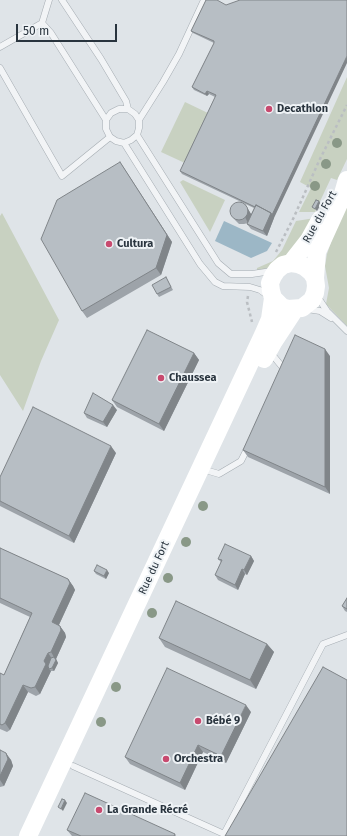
<!DOCTYPE html>
<html>
<head>
<meta charset="utf-8">
<style>
	body { margin:0 }
	#map { position:relative; width:347px; height:836px; overflow:hidden; background:#dfe4e8; font-family:"Fira Sans",sans-serif }
	canvas { display:block }
	.scale { position:absolute; left:16px; top:24px; width:101px; height:18px; box-sizing:border-box; border:2px solid #29343e; border-top:0; padding-left:5px; font-size:12px; line-height:14px; white-space:nowrap; color:#29343e; -webkit-text-stroke:3px #eff3f6; paint-order:stroke }
</style>
</head>
<body>
<div id="map">
<canvas width="347" height="836"></canvas>
<div class="scale">50 m</div>
</div>
<script>
const ctx = document.querySelector('canvas').getContext('2d');
ctx.lineJoin = 'round';
function fillPath(path, color) {
  ctx.fillStyle = color;
  ctx.fill(path, 'evenodd');
}
function poly(rows) {
  const path = new Path2D();
  for (const r of rows) {
    if (r.length === 3) {
      path.moveTo(r[0] + r[2], r[1]);
      path.arc(r[0], r[1], r[2], 0, 2 * Math.PI);
      continue;
    }
    path.moveTo(r[0], r[1]);
    for (let i = 2; i < r.length; i += 2) path.lineTo(r[i], r[i + 1]);
  }
  return path;
}
function stroke(path, color, width, dash) {
  ctx.strokeStyle = color;
  ctx.lineWidth = width;
  ctx.lineCap = dash ? 'butt' : 'round';
  ctx.setLineDash(dash || []);
  ctx.stroke(path);
}
function write(font, color, halo, rows, align = 'center') {
  ctx.font = font + ' "Fira Sans",sans-serif';
  ctx.lineWidth = 4;
  ctx.setLineDash([]);
  ctx.textBaseline = 'middle';
  ctx.strokeStyle = halo;
  ctx.fillStyle = color;
  for (const [text, x, y, turn = 0] of rows) {
    ctx.save();
    ctx.translate(x, y);
    ctx.rotate((+turn || 0) * Math.PI / 180);
    ctx.textAlign = isNaN(turn) ? turn : align;
    if (halo) ctx.strokeText(text, 0, 0);
    ctx.fillText(text, 0, 0);
    ctx.restore();
  }
}
const green = poly([
	[347,77,347,159,337,180,331,178,315,212,299,212,311,188,300,182],
	[185,102,210,114,187,164,161,152],
	[183,180,225,200,210,232,180,182],
	[347,195,347,326,326,304,329,288,325,266,327,254],
	[2,213,59,320,41,361,23,411,0,375,0,216],
	[315,218,299,248,271,267,257,271,257,268,273,261,282,250,296,221]
]);
const water = poly([
	[224,221,272,243,267,251,251,258,215,241]
]);
const path = poly([
	[276,252,294,217,319,161,347,105],
	[248,296,247,302,252,322]
]);
const lane = poly([
	[62,0,101,59,126,101,128,109],
	[42,23,51,33,106,120],
	[0,47,42,23,49,0],
	[0,68,62,176,110,137],
	[139,120,135,114,128,109,119,109,111,113,106,120,106,129,110,137,116,141,124,143,131,140,137,135,139,128,139,120,163,82,179,54,204,0],
	[137,135,218,263,231,274,252,274,272,271],
	[124,143,200,264,215,282,223,286,250,287,260,290,267,295],
	[317,296,327,311,347,331],
	[307,309,320,311,331,318],
	[270,352,284,369,283,371],
	[202,469,219,474,241,461,248,447],
	[73,766,224,834,323,644,347,635]
]);
const secondary = poly([
	[291,263,309,240,320,220],
	[315,278,311,272,305,267,298,264,291,263,283,265,277,270,273,276,270,283,271,291,273,298,282,307,288,309,302,308,312,300,315,293,316,286,315,278,317,252,342,197,347,180],
	[264,359,274,341,295,309],
	[28,836,263,335,270,319,273,298]
]);
const trees = [
	[337,143],
	[326,164],
	[315,186],
	[203,506],
	[186,542],
	[168,578],
	[152,613],
	[116,687],
	[101,722]
];
const wall = poly([
	[206,0,274,218,267,236,251,229,247,224,248,223,244,224,239,224,235,220,232,215,245,204,251,214,254,208,182,174,180,171,215,97,209,94,207,96,194,90,192,87,214,43,193,33,191,31],
	[120,162,172,242,161,275,87,318,82,311],
	[166,277,173,290,159,297,157,294],
	[194,353,199,360,164,431,117,407,112,400],
	[330,356,330,494,248,457,243,450],
	[117,410,107,427,87,418,84,413],
	[116,453,74,543,0,506,0,477],
	[0,548,68,579,73,586,75,590,59,625,65,633,66,637,56,659,58,663,54,671,51,671,40,694,36,696,28,692,10,730,7,732,0,729,0,673,4,675,30,617,0,603],
	[251,556,254,561,247,575,245,574,238,590,218,580,215,575,221,562,218,559],
	[94,571,109,573,106,579,96,574],
	[347,598,347,612,345,611,342,606],
	[159,638,267,644,274,652,256,689,165,647],
	[251,712,226,763,203,752,185,790,130,764,125,757],
	[0,750,11,760,13,766,4,786,0,787],
	[67,830,175,834,176,836,72,836]
]);
const shadedWall = poly([
	[347,56,347,63,274,218,267,236,263,231,271,213],
	[207,91,209,94,207,96,205,94],
	[120,162,172,242,161,275,156,268],
	[319,201,321,204,317,211,315,209],
	[245,204,251,214,251,219,248,223,245,217],
	[325,349,330,356,330,494,325,487],
	[194,353,199,360,164,431,159,424],
	[113,405,117,410,107,427,103,422],
	[111,446,116,453,74,543,69,536],
	[251,556,254,561,247,575,244,570],
	[242,569,245,574,238,590,235,585],
	[107,570,109,573,106,579,104,576],
	[68,579,73,586,75,590,57,629,52,622],
	[60,626,65,633,66,637,56,659,58,663,54,671,52,668,54,657,51,652],
	[267,644,274,652,256,689,250,680],
	[48,653,53,660,49,669,51,671,40,694,35,687,44,661],
	[23,685,28,692,10,730,5,723],
	[246,705,251,712,226,763,221,756],
	[198,745,203,752,185,790,180,783],
	[6,753,11,760,13,766,4,786,0,780,0,776],
	[65,800,67,803,63,811,61,809]
]);
const building = poly([
	[206,0,217,0,226,5,240,0,347,0,347,56,272,215,271,213,256,205,255,207,180,171,216,95,207,91,205,94,192,87,214,43,214,41,191,31,206,0],
	[120,162,167,235,156,268,82,311,41,239,57,200,120,162],
	[316,200,319,201,315,209,312,207,316,200],
	[239,211,9],
	[256,205,271,213,263,231,247,224,256,205],
	[166,277,171,287,157,294,152,285,166,277],
	[147,330,194,353,159,424,112,400,147,330],
	[295,335,325,349,325,487,243,450,295,335],
	[93,393,113,405,103,422,84,413,93,393],
	[33,407,111,446,69,536,0,501,0,477,33,407],
	[225,544,251,556,244,570,242,569,235,585,215,575,222,560,218,559,225,544],
	[0,548,68,579,70,583,52,622,60,626,61,630,51,652,48,653,44,661,46,664,35,687,31,688,23,685,5,723,2,725,0,724,0,673,4,675,32,613,0,598,0,548],
	[97,565,107,570,104,576,94,571,97,565],
	[347,598,347,609,342,606,347,598],
	[176,601,267,644,250,680,159,638,176,601],
	[54,657,56,660,52,668,49,669,48,666,51,658,54,657],
	[323,667,347,680,347,836,225,836,323,667],
	[167,668,246,705,221,756,198,745,180,783,125,757,167,668],
	[0,750,6,753,8,759,0,776,0,750],
	[85,793,175,834,174,836,81,836,67,830,85,793],
	[62,799,65,800,61,809,58,807,62,799]
]);
const markers = [
	[269,109,4,"#c84a6f"],
	[109,244,4,"#c84a6f"],
	[161,378,4,"#c84a6f"],
	[198,721,4,"#c84a6f"],
	[166,759,4,"#c84a6f"],
	[99,810,4,"#c84a6f"]
];
const poiNames = [
	["Decathlon",277,109],
	["Cultura",117,244],
	["Chaussea",169,378],
	["Bébé 9",206,721],
	["Orchestra",174,759],
	["La Grande Récré",107,810]
];
const streetNames = [
	["Rue du Fort",320,217,-61],
	["Rue du Fort",154,568,-65]
];
fillPath(green, '#c8d1c1');
fillPath(water, '#9cb7c6');
stroke(lane, '#a5acb2', 7);
stroke(path, '#babec2', 2.5, [3, 3]);
stroke(lane, '#f2f4f6', 6);
stroke(secondary, '#fff', 18);
ctx.fillStyle = '#899887';
for (const [x, y] of trees) {
  ctx.beginPath();
  ctx.arc(x, y, 5, 0, 2 * Math.PI);
  ctx.fill();
}
fillPath(wall, '#9da3a9');
fillPath(shadedWall, '#808589');
fillPath(building, '#b7bec4');
stroke(building, '#808589', 1);
for (const [x, y, r, color] of markers) {
  const dot = new Path2D();
  dot.arc(x, y, r, 0, 2 * Math.PI);
  ctx.fillStyle = color;
  ctx.fill(dot);
  stroke(dot, '#eff3f6', 1.5);
}
write('bold 11px', '#29343e', '#eff3f6', poiNames, 'left');
write('11px', '#29343e', '#eff3f6', streetNames);
</script>
</body>
</html>
